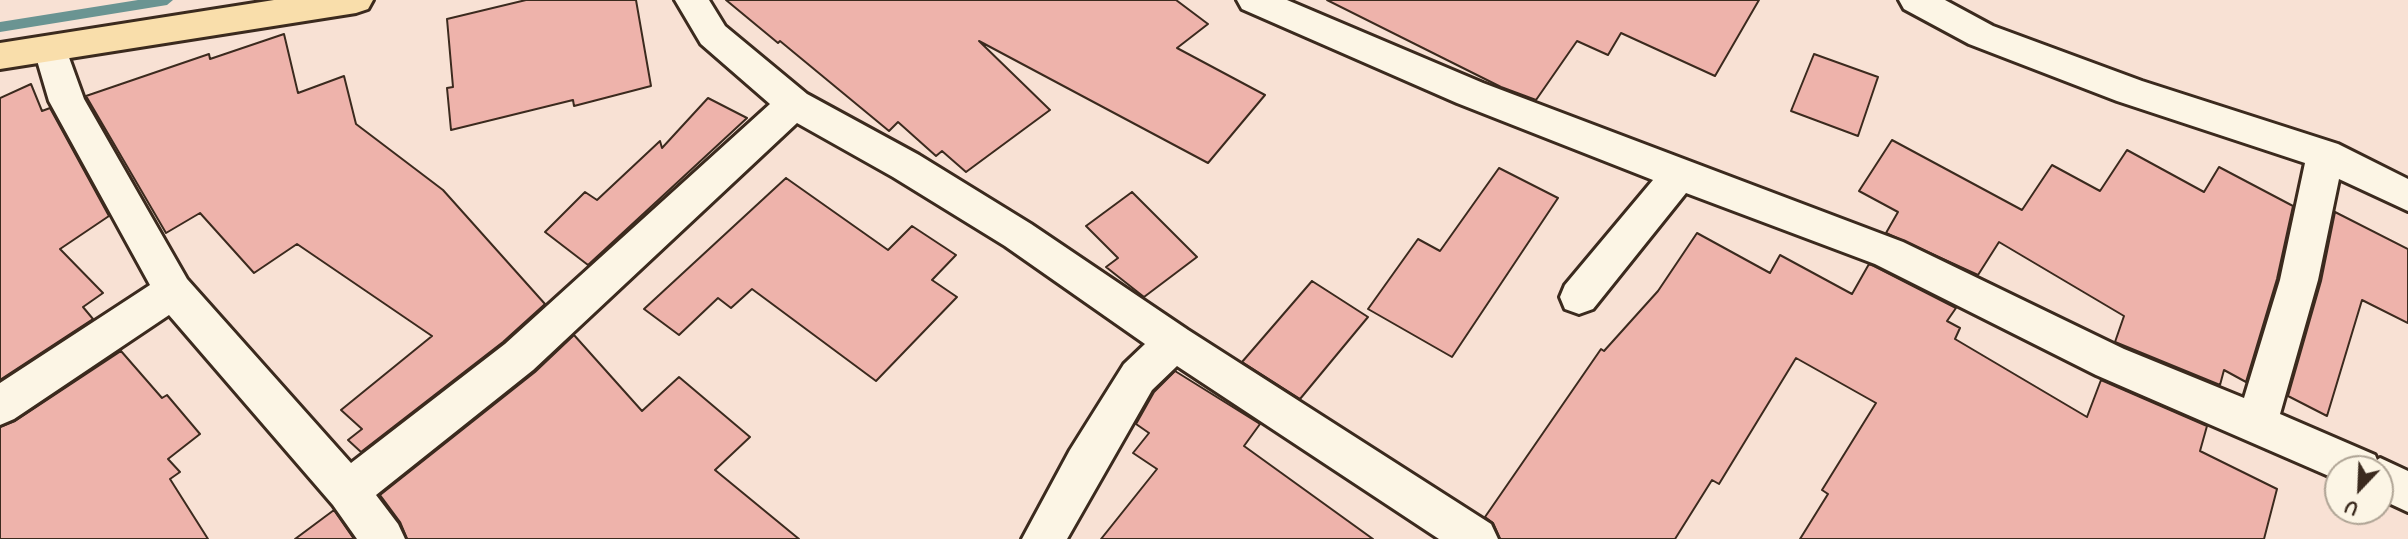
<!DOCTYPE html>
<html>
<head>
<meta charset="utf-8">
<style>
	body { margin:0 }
	#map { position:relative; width:2408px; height:539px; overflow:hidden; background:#f8e1d4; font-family:Pangolin,sans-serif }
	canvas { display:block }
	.north { position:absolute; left:2324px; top:455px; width:70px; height:70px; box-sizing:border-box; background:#fcf5e5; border:2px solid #afa495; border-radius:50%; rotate:203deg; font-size:19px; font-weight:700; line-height:28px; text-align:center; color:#3b2a1e }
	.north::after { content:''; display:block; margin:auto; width:24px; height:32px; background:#3b2a1e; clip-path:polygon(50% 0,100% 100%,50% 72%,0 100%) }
</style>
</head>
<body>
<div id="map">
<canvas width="2408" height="539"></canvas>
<div class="north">U</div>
</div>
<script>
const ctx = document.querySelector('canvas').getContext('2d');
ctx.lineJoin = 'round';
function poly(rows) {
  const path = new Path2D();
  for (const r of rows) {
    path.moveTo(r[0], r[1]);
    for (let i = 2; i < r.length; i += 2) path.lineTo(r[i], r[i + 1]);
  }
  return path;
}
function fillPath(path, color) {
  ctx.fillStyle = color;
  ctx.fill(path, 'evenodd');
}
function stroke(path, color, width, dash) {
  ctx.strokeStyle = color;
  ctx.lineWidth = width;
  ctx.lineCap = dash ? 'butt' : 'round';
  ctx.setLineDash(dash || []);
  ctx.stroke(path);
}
const stream = poly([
	[138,0,173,0,167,5,0,32,0,22,138,0]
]);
const building = poly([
	[526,0,636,0,651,86,574,106,573,100,451,130,447,88,453,87,447,19,526,0],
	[726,0,1176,0,1208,24,1177,48,1265,95,1208,163,979,41,1050,110,966,172,942,151,936,156,898,122,889,131,780,41,778,43,726,0],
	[1327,0,1759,0,1715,76,1621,33,1608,55,1577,41,1536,100,1501,87,1327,0],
	[284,34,298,93,344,76,356,124,443,190,545,304,503,342,361,452,348,440,362,429,341,410,432,336,297,244,254,273,200,213,166,233,86,96,209,54,210,59,284,34],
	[1814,54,1878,77,1858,136,1791,111,1814,54],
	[31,84,42,111,50,108,109,216,60,249,103,293,83,307,93,319,0,380,0,98,31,84],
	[708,98,747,118,588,265,545,232,585,192,597,200,660,141,662,148,708,98],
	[1892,140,2022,210,2052,165,2100,191,2127,150,2204,192,2219,167,2293,206,2277,279,2246,382,2224,370,2220,385,2115,342,2124,316,1999,242,1978,275,1886,233,1898,212,1859,191,1892,140],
	[1499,168,1558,198,1452,357,1368,309,1418,239,1440,251,1499,168],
	[786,178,888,250,912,226,956,255,932,280,957,297,876,381,752,289,731,308,718,298,679,335,644,309,786,178],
	[1132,192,1197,257,1144,297,1106,267,1118,258,1086,226,1132,192],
	[2335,212,2408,249,2408,323,2362,300,2327,416,2288,396,2321,281,2335,212],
	[1697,233,1770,273,1780,255,1852,294,1869,264,1874,266,1956,308,1947,321,1960,328,1955,339,2087,417,2101,380,2207,426,2200,451,2277,489,2264,539,1800,539,1828,494,1822,490,1876,403,1796,358,1719,484,1712,480,1675,539,1500,539,1493,523,1485,517,1601,349,1604,351,1658,291,1697,233],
	[1312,281,1368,317,1300,399,1242,362,1312,281],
	[574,335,642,411,679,377,750,437,715,470,799,539,407,539,400,522,380,495,535,372,574,335],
	[121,351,162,398,167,395,200,434,168,459,180,472,170,479,208,539,0,539,0,427,15,421,121,351],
	[1175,371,1260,424,1244,446,1373,539,1101,539,1157,469,1133,453,1149,433,1136,424,1154,392,1175,371],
	[334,510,354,539,295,539,334,510]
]);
const minor = poly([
	[675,0,709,0,725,26,807,94,919,155,1031,224,1188,330,1491,524,1498,539,1439,539,1177,366,1152,390,1067,539,1022,539,1070,450,1124,364,1145,344,1005,246,893,177,797,123,533,370,376,495,398,524,405,539,357,539,333,505,169,315,14,419,0,425,0,383,150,285,49,101,34,50,39,41,51,37,63,41,84,99,187,279,351,463,505,344,770,104,701,44,675,0],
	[1237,0,1287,0,1483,83,1903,242,2124,349,2244,398,2280,280,2305,163,2117,101,1969,44,1904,9,1899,0,1945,0,1993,26,2142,81,2338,144,2408,179,2408,211,2339,179,2318,280,2280,414,2375,455,2377,460,2380,458,2408,471,2408,512,2380,499,2380,469,2338,469,2338,480,2096,375,1875,264,1686,193,1593,309,1579,314,1565,309,1560,297,1565,285,1653,180,1457,103,1242,9,1237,0]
]);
const major = poly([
	[274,0,373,0,368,9,356,13,0,69,0,43,274,0]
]);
fillPath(stream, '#6a9492');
fillPath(building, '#eeb3ab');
stroke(building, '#3b2a1e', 2);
stroke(minor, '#3b2a1e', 6);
stroke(major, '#3b2a1e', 6);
fillPath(minor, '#fcf5e5');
fillPath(major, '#f9deab');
</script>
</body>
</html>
